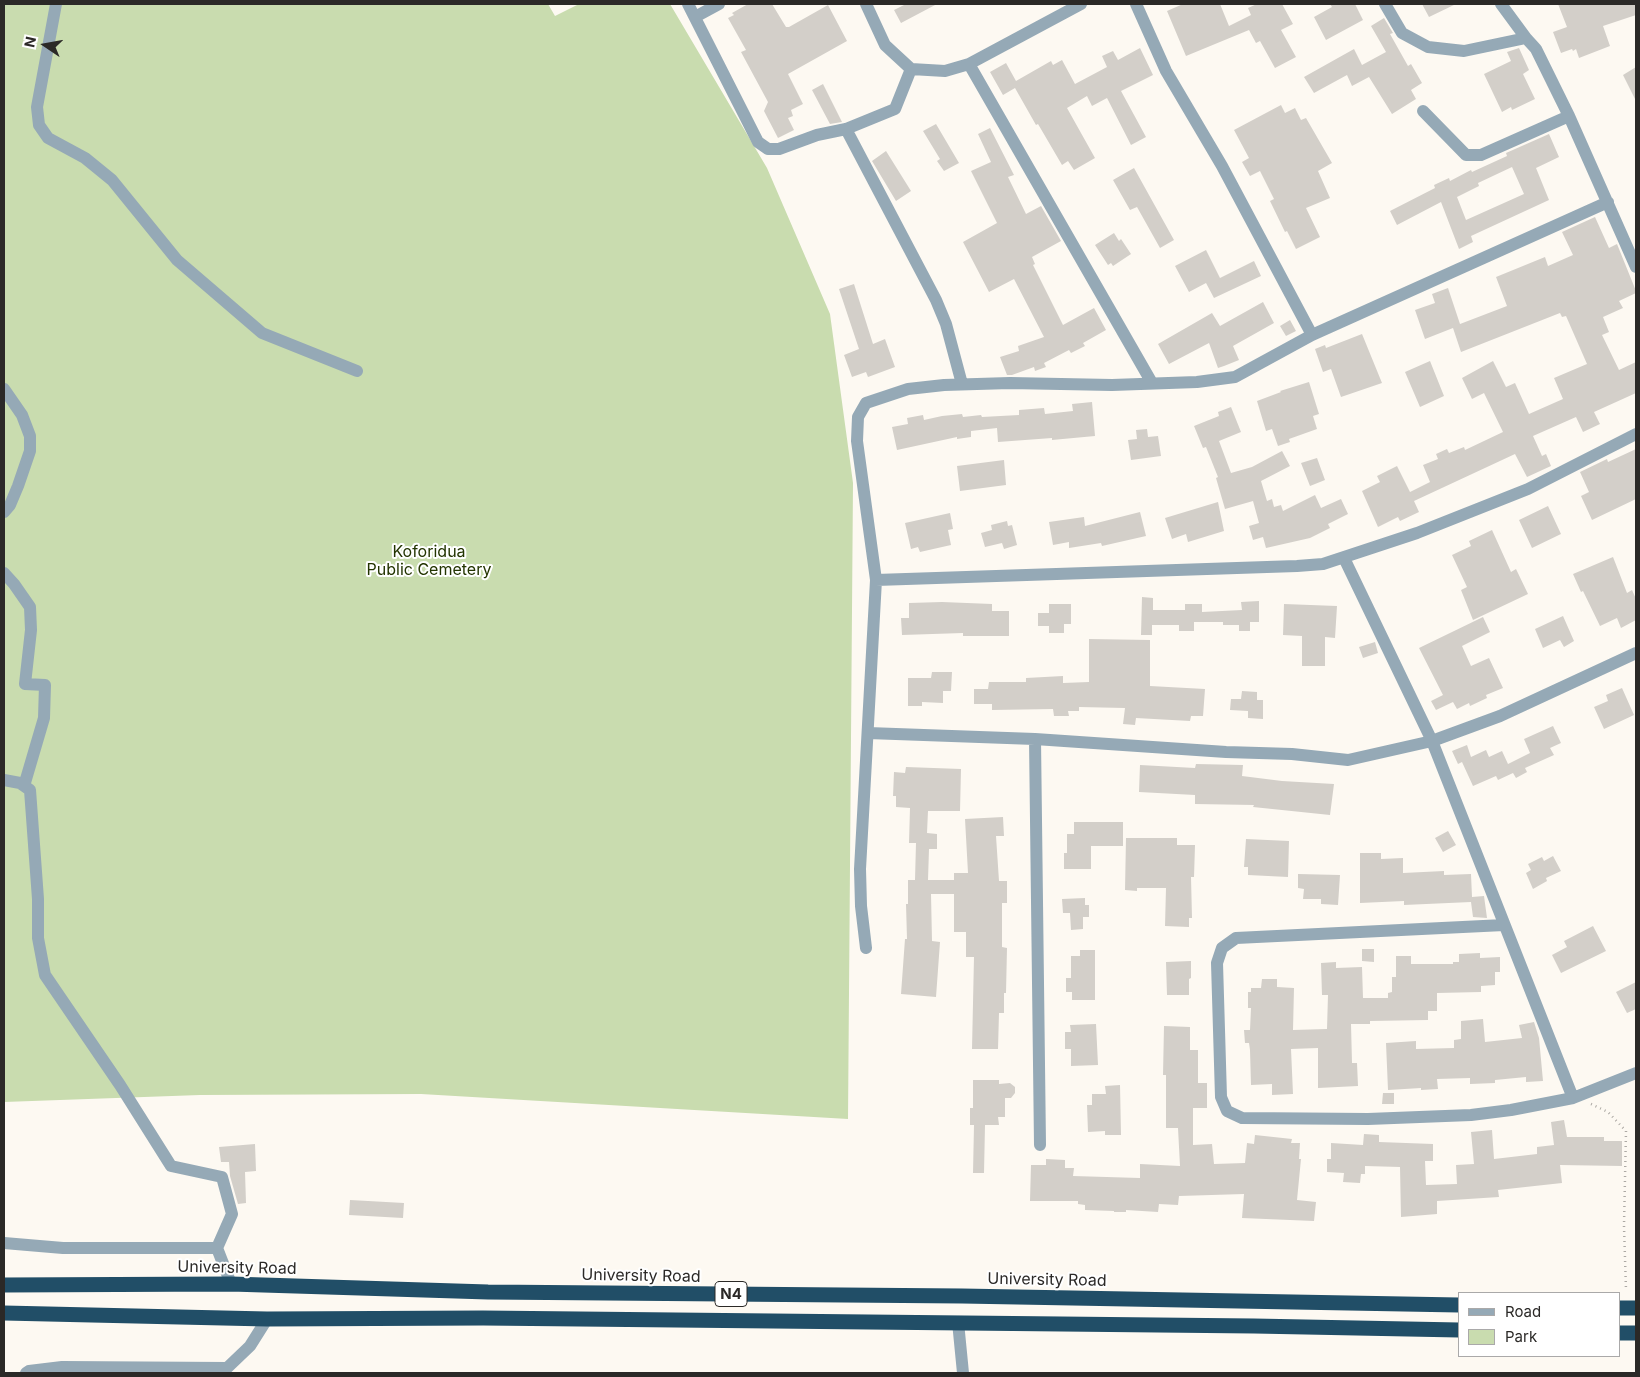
<!DOCTYPE html>
<html>
<head>
<meta charset="utf-8">
<style>
	body { margin:0 }
	#map { position:relative; width:1640px; height:1377px; overflow:hidden; background:#fdf9f2; font-family:Inter,sans-serif }
	canvas { display:block }
	.frame { position:absolute; inset:0; border:5px solid #2b2927; pointer-events:none }
	.legend { position:absolute; left:1458px; top:1292px; width:162px; height:65px; box-sizing:border-box; background:#fff; border:1px solid #aaa9a9; margin:0; padding:6px 9px; list-style:none; font-size:15px; color:#2b2927 }
	.legend li { display:flex; align-items:center; gap:10px; height:25px }
	.legend b { width:25px; border:1px solid #aaa9a9 }
	.north { position:absolute; left:20px; top:20px; width:50px; height:50px; -webkit-text-stroke:4px #fff; paint-order:stroke; rotate:282deg; font-size:14px; font-weight:700; line-height:20px; text-align:center; color:#2b2927 }
	.north::after { content:''; display:block; margin:auto; width:18px; height:22px; background:#2b2927; clip-path:polygon(50% 0,100% 100%,50% 72%,0 100%) }
</style>
</head>
<body>
<div id="map">
<canvas width="1640" height="1377"></canvas>
<div class="frame"></div>
<ul class="legend">
<li><b style="height:6px;background:#95a9b6"></b>Road</li>
<li><b style="height:14px;background:#c9dcaf"></b>Park</li>
</ul>
<div class="north">N</div>
</div>
<script>
const ctx = document.querySelector('canvas').getContext('2d');
ctx.lineJoin = 'round';
function fillPath(path, color) {
  ctx.fillStyle = color;
  ctx.fill(path, 'evenodd');
}
function poly(rows) {
  const path = new Path2D();
  for (const r of rows) {
    path.moveTo(r[0], r[1]);
    for (let i = 2; i < r.length; i += 2) path.lineTo(r[i], r[i + 1]);
  }
  return path;
}
function stroke(path, color, width, dash) {
  ctx.strokeStyle = color;
  ctx.lineWidth = width;
  ctx.lineCap = dash ? 'butt' : 'round';
  ctx.setLineDash(dash || []);
  ctx.stroke(path);
}
function write(font, color, halo, rows, align = 'center') {
  ctx.font = font + ' Inter,sans-serif';
  ctx.lineWidth = 4;
  ctx.setLineDash([]);
  ctx.textBaseline = 'middle';
  ctx.strokeStyle = halo;
  ctx.fillStyle = color;
  for (const [text, x, y, turn = 0] of rows) {
    ctx.save();
    ctx.translate(x, y);
    ctx.rotate((+turn || 0) * Math.PI / 180);
    ctx.textAlign = isNaN(turn) ? turn : align;
    if (halo) ctx.strokeText(text, 0, 0);
    ctx.fillText(text, 0, 0);
    ctx.restore();
  }
}
const green = poly([
	[4,4,548,4,555,16,579,4,670,4,767,168,830,314,853,483,848,1119,421,1094,200,1095,4,1102]
]);
const building = poly([
	[748,4,772,4,786,27,789,27,828,5,847,41,788,74,803,104,791,110,793,116,788,118,794,130,778,138,764,111,768,102,741,52,746,50,728,18,734,15,732,13],
	[906,4,937,4,901,23,894,10],
	[1183,4,1220,4,1229,26,1251,15,1248,8,1257,4,1282,4,1293,24,1281,30,1296,57,1275,68,1260,41,1256,43,1249,30,1186,56,1167,11],
	[1330,4,1355,4,1363,20,1326,40,1314,17,1332,7],
	[1422,4,1456,4,1429,17],
	[1558,4,1636,4,1636,15,1603,26,1610,46,1579,58,1576,49,1573,51,1572,49,1561,53,1553,32,1567,27],
	[1384,18,1393,33,1390,34,1408,66,1411,64,1422,83,1411,90,1416,99,1392,114,1369,77,1352,86,1347,75,1314,93,1304,77,1354,49,1362,65,1386,52,1371,26],
	[1140,48,1153,75,1121,91,1146,137,1131,145,1107,98,1092,106,1087,96,1067,108,1095,158,1074,170,1068,161,1062,165,1038,124,1036,125,1015,88,1003,95,990,72,1006,63,1016,81,1051,61,1053,65,1062,60,1075,84,1107,67,1102,56,1113,51,1118,60],
	[1519,48,1529,70,1523,74,1535,99,1512,110,1511,107,1502,112,1484,74,1511,61,1507,52],
	[1636,67,1636,101,1623,75],
	[823,84,842,122,830,124,812,90],
	[1281,105,1285,113,1295,108,1301,120,1306,118,1332,163,1318,171,1330,198,1306,208,1320,237,1296,249,1287,231,1285,232,1270,201,1274,199,1260,171,1250,176,1242,162,1249,158,1234,130],
	[936,124,959,163,944,171,937,161,940,159,923,131],
	[990,128,1014,175,1008,177,1026,214,1041,206,1061,241,1032,257,1035,264,1033,265,1063,325,1094,308,1106,330,1083,343,1085,346,1071,353,1069,350,1044,363,1046,367,1035,371,1034,367,1012,375,1007,375,1000,357,1019,351,1018,346,1044,337,1014,279,989,292,963,242,997,223,971,171,991,162,978,134],
	[1549,134,1559,157,1536,168,1549,200,1471,236,1473,242,1459,249,1441,202,1397,225,1390,211,1435,188,1434,185,1449,178,1450,181,1471,170,1472,172,1507,156,1506,153],
	[1512,167,1524,194,1466,220,1457,197,1479,186,1478,183],
	[886,151,911,191,896,201,872,161],
	[1134,168,1174,240,1160,248,1137,207,1130,210,1113,180],
	[1595,217,1609,248,1617,244,1636,291,1636,293,1619,301,1623,308,1603,317,1609,332,1602,335,1619,370,1636,362,1636,393,1594,412,1600,424,1583,432,1576,417,1533,436,1542,456,1546,454,1551,466,1527,477,1515,454,1414,501,1419,512,1400,521,1398,517,1378,527,1362,491,1380,482,1377,476,1397,466,1410,492,1430,482,1423,465,1438,459,1436,454,1447,449,1449,453,1464,447,1465,450,1503,432,1484,393,1472,399,1462,378,1493,361,1506,387,1515,383,1529,414,1563,399,1554,378,1587,364,1566,316,1562,317,1560,313,1461,352,1453,328,1425,339,1415,310,1435,303,1432,294,1448,288,1460,324,1507,306,1496,277,1545,257,1548,266,1573,255,1562,232],
	[1114,233,1119,241,1121,239,1131,254,1113,266,1111,263,1108,265,1095,245],
	[1206,250,1220,278,1254,261,1261,276,1214,298,1206,283,1189,292,1175,266],
	[854,284,873,344,885,339,895,367,868,377,866,372,852,377,844,355,859,349,839,289],
	[1263,302,1274,323,1233,346,1239,360,1224,366,1218,368,1209,343,1169,364,1158,344,1212,313,1220,326],
	[1290,320,1296,331,1286,336,1280,326],
	[1362,334,1382,383,1341,397,1331,369,1323,372,1315,349,1325,345,1326,348],
	[1430,361,1444,396,1420,407,1405,372],
	[1309,382,1319,414,1313,416,1317,429,1289,439,1290,442,1278,446,1272,429,1266,431,1257,401,1281,392,1280,391],
	[1092,402,1095,436,1052,440,1052,438,998,442,997,428,971,431,971,437,957,439,957,437,897,450,892,427,908,424,907,418,923,415,924,420,942,416,962,414,963,417,981,415,982,417,1019,415,1019,410,1044,408,1045,414,1073,411,1072,404],
	[1231,407,1241,432,1219,441,1231,473,1252,467,1282,451,1290,466,1261,481,1267,501,1272,499,1274,507,1281,505,1283,511,1315,495,1321,508,1341,499,1348,514,1328,524,1330,528,1310,538,1266,548,1263,537,1253,540,1249,526,1259,523,1253,501,1225,509,1216,478,1218,477,1206,447,1203,448,1194,426,1219,416,1218,412],
	[1147,429,1148,437,1158,436,1161,456,1131,460,1128,440,1137,439,1136,430],
	[1636,449,1636,499,1592,520,1581,496,1589,492,1580,472,1607,459,1608,462],
	[1317,458,1325,480,1310,486,1301,463],
	[1004,460,1006,485,960,491,957,466],
	[1218,502,1224,531,1188,542,1186,534,1172,539,1165,518],
	[1548,506,1561,534,1532,548,1519,520],
	[1140,512,1146,536,1102,546,1101,543,1069,548,1069,542,1053,545,1049,522,1084,517,1085,526],
	[950,513,953,529,948,530,951,545,920,552,918,547,911,549,905,523],
	[1007,521,1008,526,1012,525,1017,545,1004,549,1002,543,985,547,981,533,992,530,991,525],
	[1492,530,1511,572,1516,569,1528,594,1473,620,1461,590,1467,587,1452,555,1471,546,1469,541],
	[1613,557,1627,593,1632,590,1636,599,1636,620,1621,628,1617,618,1600,626,1583,591,1581,592,1573,574],
	[1142,597,1153,598,1153,610,1185,610,1185,604,1202,604,1202,612,1242,610,1241,602,1259,601,1259,622,1250,622,1250,631,1239,631,1239,625,1223,625,1223,622,1194,622,1194,631,1179,631,1179,625,1152,625,1152,635,1141,635],
	[942,602,992,604,992,611,1009,611,1009,636,963,636,963,633,902,635,901,618,909,618,909,603],
	[1049,604,1071,604,1071,624,1064,624,1064,633,1049,633,1049,626,1038,626,1038,613,1049,613],
	[1284,604,1337,606,1335,638,1325,637,1325,666,1302,666,1302,636,1283,635],
	[1563,616,1574,641,1564,647,1560,640,1543,648,1535,629],
	[1483,617,1490,632,1462,646,1471,666,1489,658,1503,688,1486,695,1487,698,1470,706,1469,703,1457,709,1453,702,1436,710,1431,701,1443,695,1419,648],
	[1089,639,1150,640,1150,686,1205,689,1203,716,1191,716,1190,721,1136,718,1135,725,1123,724,1125,708,1079,707,1079,711,1068,711,1069,716,1054,716,1053,709,992,710,992,704,974,704,974,689,988,689,989,682,1026,682,1026,678,1063,676,1063,683,1089,682],
	[1375,642,1378,653,1363,658,1359,647],
	[932,672,952,672,951,691,943,691,943,703,922,702,922,706,908,706,908,678,931,678],
	[1622,688,1634,715,1604,729,1594,707,1608,701,1606,695],
	[1242,691,1257,692,1257,700,1263,700,1263,719,1248,718,1248,711,1230,710,1231,699,1241,699],
	[1553,726,1561,743,1550,748,1554,755,1525,768,1527,772,1516,778,1513,773,1498,780,1496,776,1473,786,1462,762,1458,764,1452,751,1467,745,1471,757,1486,750,1489,757,1502,751,1508,764,1530,753,1524,739],
	[1196,764,1243,765,1242,776,1282,781,1334,784,1330,815,1253,807,1254,805,1195,804,1195,795,1139,792,1140,765,1195,768],
	[906,767,961,769,960,811,928,811,927,833,937,834,937,849,929,849,928,880,954,880,954,873,968,873,965,819,1003,817,1004,836,996,836,999,881,1007,881,1007,903,1002,903,1002,947,1007,948,1006,993,1004,993,1004,1013,999,1013,998,1049,972,1049,974,957,966,957,966,932,954,932,954,894,931,894,932,941,940,942,936,997,901,994,905,939,907,939,906,904,908,904,908,880,915,880,916,843,909,843,910,808,896,807,896,796,893,796,894,772,905,773],
	[1074,822,1123,822,1123,846,1091,846,1091,869,1064,869,1064,853,1067,853,1067,834,1074,834],
	[1448,831,1456,845,1443,852,1435,838],
	[1126,838,1177,838,1177,845,1195,845,1194,877,1191,877,1192,918,1189,918,1189,927,1165,926,1166,888,1137,888,1137,891,1125,890],
	[1246,839,1289,841,1288,877,1248,875,1248,867,1244,867],
	[1360,853,1381,853,1381,859,1403,858,1403,873,1444,871,1444,875,1471,874,1472,897,1484,896,1487,918,1473,917,1471,902,1404,905,1404,901,1360,903],
	[1553,856,1561,871,1546,878,1547,881,1533,889,1526,873,1531,870,1528,864,1542,857,1544,861],
	[1298,874,1340,875,1338,905,1321,904,1321,899,1303,899,1304,889,1298,888],
	[1085,898,1085,905,1089,905,1089,917,1083,917,1083,929,1071,930,1070,913,1063,913,1062,899],
	[1593,926,1606,951,1561,973,1552,955,1567,947,1564,941],
	[1362,949,1374,949,1374,962,1362,961],
	[1080,950,1095,950,1095,1000,1072,1000,1072,992,1066,992,1066,978,1071,978,1071,956,1080,956],
	[1480,953,1480,958,1500,957,1500,972,1495,972,1495,985,1481,986,1481,992,1437,993,1437,1011,1428,1011,1428,1020,1370,1021,1370,1024,1351,1024,1352,1063,1357,1063,1358,1086,1318,1088,1318,1048,1291,1049,1293,1094,1272,1095,1272,1084,1251,1085,1250,1050,1249,1043,1245,1043,1244,1030,1250,1030,1251,1008,1248,1008,1248,992,1251,992,1251,988,1261,988,1262,979,1277,979,1277,987,1294,988,1293,1030,1327,1029,1328,995,1322,995,1321,963,1336,962,1336,968,1362,967,1363,998,1388,998,1388,993,1392,992,1392,977,1396,977,1396,956,1411,956,1411,964,1453,964,1453,962,1459,962,1459,954],
	[1191,961,1191,978,1189,979,1189,995,1167,995,1166,962],
	[1636,982,1636,1009,1627,1013,1616,992],
	[1483,1019,1485,1042,1522,1038,1519,1025,1534,1022,1539,1038,1543,1081,1526,1082,1526,1077,1495,1080,1495,1083,1470,1084,1470,1078,1437,1079,1438,1089,1421,1090,1421,1088,1388,1090,1386,1043,1416,1041,1416,1049,1454,1048,1454,1040,1461,1039,1461,1021],
	[1096,1024,1098,1065,1071,1066,1071,1049,1065,1049,1065,1032,1071,1032,1070,1025],
	[1164,1026,1190,1027,1190,1050,1198,1050,1198,1083,1207,1083,1207,1108,1193,1108,1193,1145,1212,1144,1214,1164,1245,1163,1247,1143,1254,1144,1255,1135,1292,1139,1291,1143,1300,1143,1299,1159,1301,1159,1297,1200,1316,1202,1314,1221,1242,1218,1244,1194,1179,1196,1178,1205,1159,1204,1158,1212,1126,1210,1126,1212,1114,1212,1114,1211,1085,1210,1085,1205,1078,1204,1078,1201,1030,1201,1031,1165,1046,1165,1046,1159,1065,1160,1065,1168,1074,1168,1073,1176,1140,1178,1140,1164,1180,1166,1178,1128,1166,1128,1166,1075,1163,1075],
	[973,1080,999,1080,999,1084,1010,1083,1015,1087,1015,1093,1011,1098,1005,1098,1005,1117,998,1117,999,1125,985,1125,984,1173,973,1173,974,1125,970,1125,970,1108,973,1108],
	[1120,1085,1121,1135,1105,1135,1105,1131,1088,1132,1087,1105,1092,1105,1092,1094,1106,1094,1105,1086],
	[1383,1093,1394,1093,1394,1104,1382,1104],
	[1564,1120,1567,1137,1604,1137,1604,1141,1622,1141,1622,1166,1560,1165,1562,1183,1498,1190,1499,1197,1437,1201,1437,1214,1401,1217,1400,1167,1365,1166,1365,1174,1361,1174,1360,1183,1343,1182,1344,1173,1327,1172,1327,1159,1331,1159,1331,1143,1363,1145,1364,1134,1379,1135,1379,1142,1433,1144,1433,1161,1425,1161,1426,1185,1457,1184,1456,1165,1474,1164,1471,1132,1492,1130,1494,1159,1537,1154,1537,1147,1554,1145,1551,1122],
	[255,1144,256,1171,245,1172,246,1203,238,1204,230,1176,229,1162,221,1162,219,1147],
	[350,1200,404,1203,403,1218,349,1215]
]);
const path = poly([
	[1591,1104,1608,1112,1626,1131,1624,1226,1626,1290]
]);
const street = poly([
	[56,4,37,107,39,125,48,138,85,158,112,180,177,260,262,333,357,371],
	[688,4,758,142,768,149,779,149,817,135,846,129,895,109,911,69],
	[866,4,885,45,911,69,945,71,969,64,1081,4],
	[1136,4,1166,71,1222,166,1312,335],
	[1385,4,1402,33,1428,47,1464,51,1526,38],
	[1501,4,1526,38,1536,49,1569,116,1636,267],
	[695,17,719,4],
	[969,64,1152,383],
	[1423,111,1466,155,1481,155,1569,116],
	[846,129,936,300,946,324,962,384],
	[4,389,22,415,30,436,30,451,18,486,10,505,4,512],
	[1344,558,1432,741,1573,1098],
	[4,573,14,584,30,607,31,630,25,684,45,685,44,718,24,786],
	[876,580,1297,566,1323,564,1417,533,1528,489,1636,434],
	[868,733,1035,739,1226,752,1292,754,1348,760,1432,741,1500,716,1636,653],
	[1035,739,1040,1145],
	[4,780,20,783,30,790,38,899,38,938,45,975,120,1085,171,1166,222,1177,232,1214,217,1248,231,1284],
	[1504,925,1236,938,1222,948,1217,963,1221,1097,1227,1111,1242,1118,1368,1119,1471,1115,1511,1110,1573,1098,1636,1073],
	[866,948,861,906,860,869,876,580,857,441,858,417,866,403,908,389,944,385,1010,383,1112,385,1197,382,1235,377,1312,335,1608,202],
	[4,1243,63,1248,217,1248],
	[958,1322,963,1373],
	[26,1373,29,1371,62,1367,227,1368,250,1346,267,1319]
]);
const highway = poly([
	[4,1285,231,1284,488,1292,962,1296,1459,1305],
	[1619,1308,1636,1308],
	[4,1313,267,1319,483,1318,1254,1326,1459,1330],
	[1619,1333,1636,1333]
]);
const shields = [
	[731,1294,32]
];
const shieldNames = [
	["N4",731,1294]
];
const parkNames = [
	["Koforidua",429,552],
	["Public Cemetery",429,570]
];
const streetNames = [
	["University Road",237,1268,1],
	["University Road",641,1276,1],
	["University Road",1047,1280,1]
];
fillPath(green, '#c9dcaf');
fillPath(building, '#d3cfc9');
stroke(path, '#aca9a4', 2.5, [1, 4]);
stroke(street, '#95a9b6', 12);
stroke(highway, '#214e67', 15);
for (const [x, y, w] of shields) {
  const box = new Path2D();
  box.roundRect(x - w / 2, y - 12.5, w, 25, 4);
  ctx.fillStyle = '#fff';
  ctx.fill(box);
  stroke(box, '#2b2927', 1);
}
write('bold 15px', '#2b2927', null, shieldNames);
write('16px', '#233401', '#fff', parkNames);
write('16px', '#2b2927', '#fff', streetNames);
</script>
</body>
</html>
